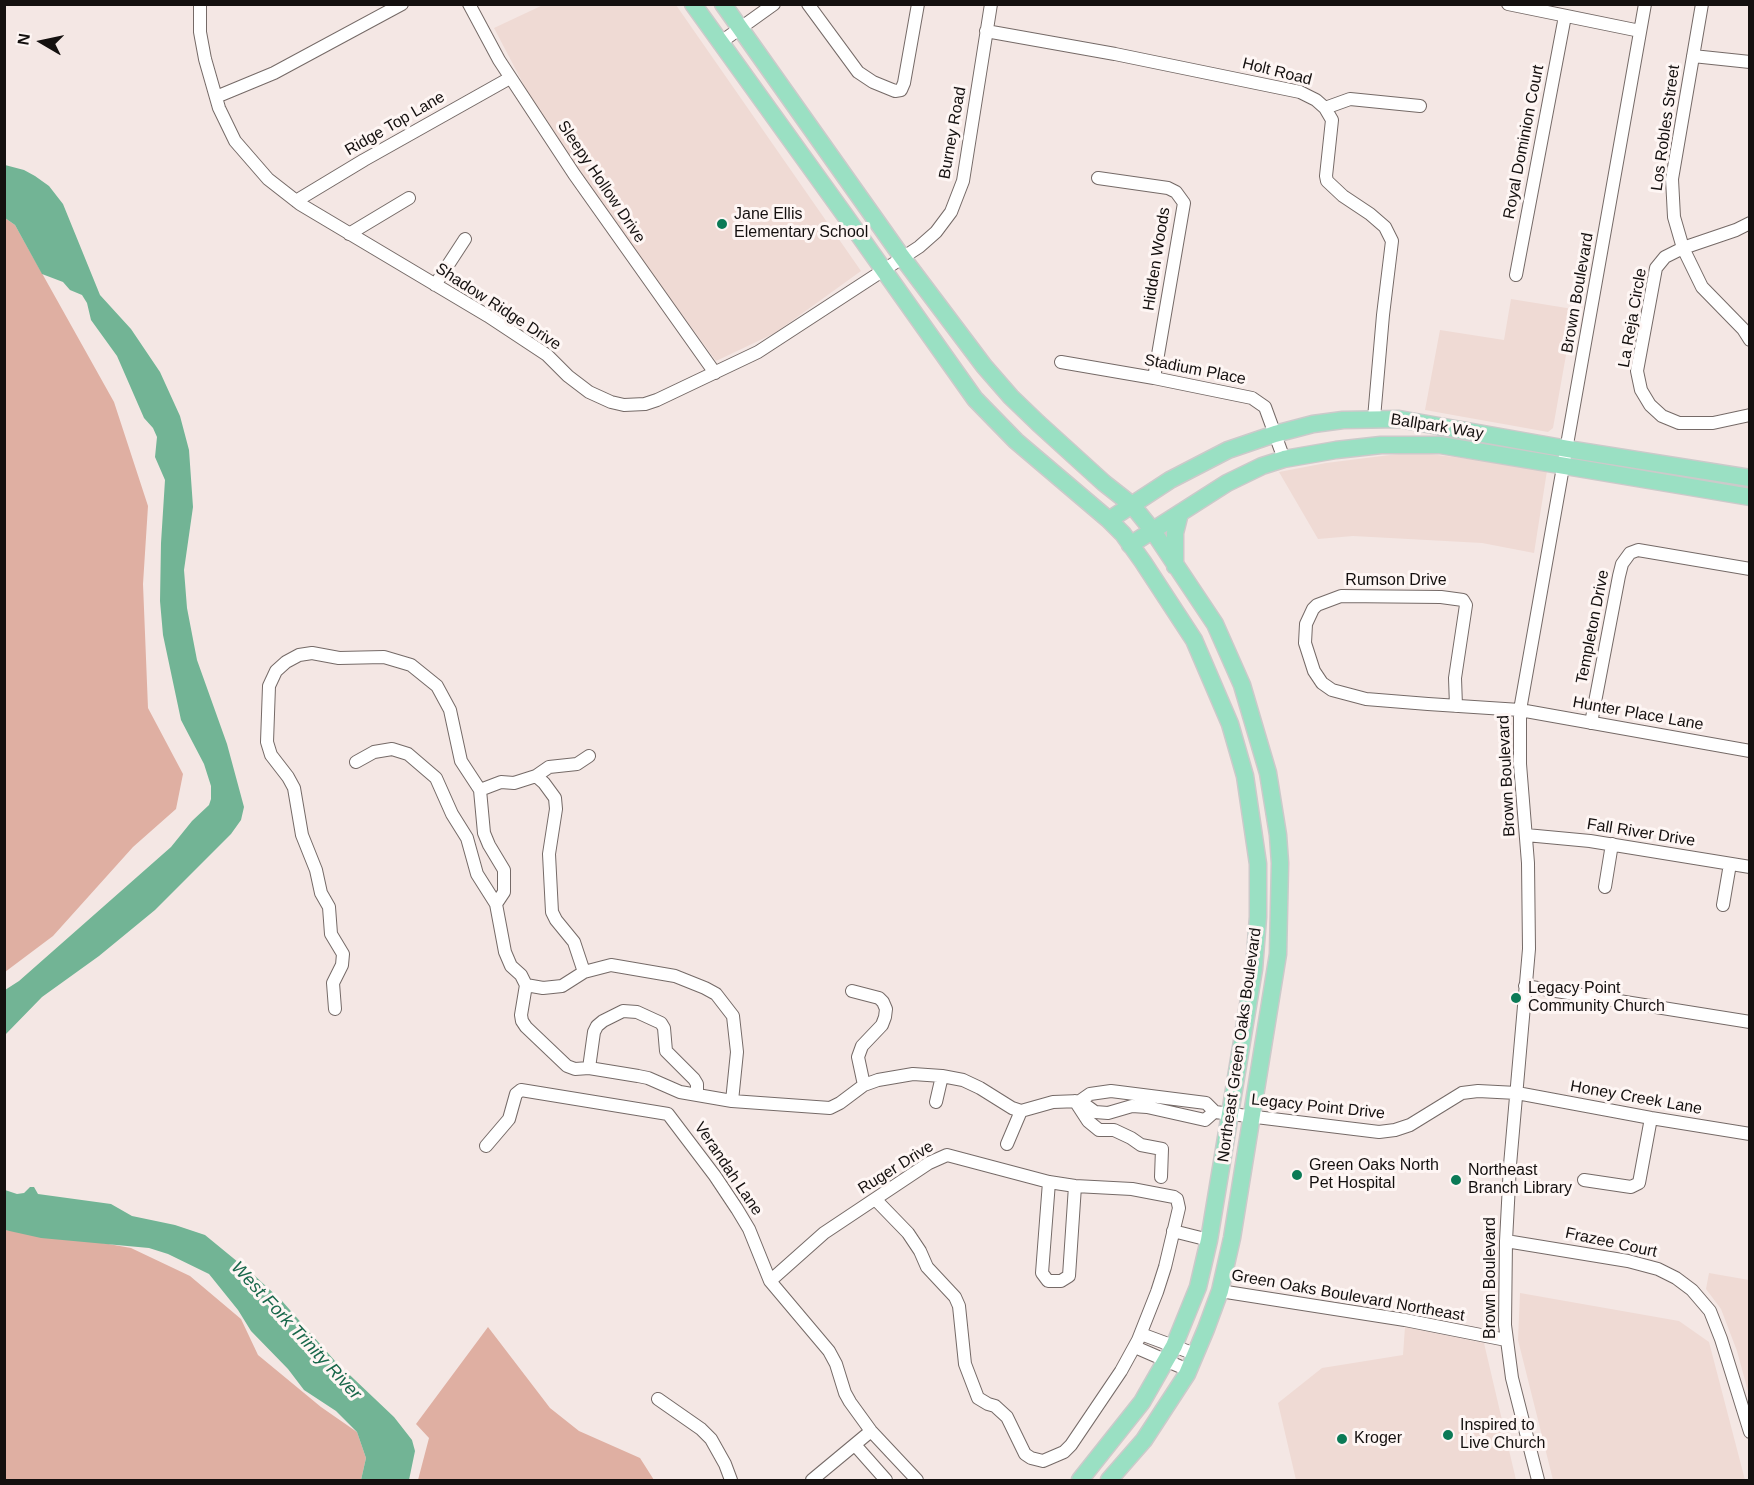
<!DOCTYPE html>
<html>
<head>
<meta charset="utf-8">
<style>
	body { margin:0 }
	#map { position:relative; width:1754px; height:1485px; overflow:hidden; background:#f4e7e4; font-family:Arial,sans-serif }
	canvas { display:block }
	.frame { position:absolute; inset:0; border:6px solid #14100f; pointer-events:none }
	.north { position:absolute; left:12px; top:12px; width:60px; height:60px; -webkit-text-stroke:4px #fef6f4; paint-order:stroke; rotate:279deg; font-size:16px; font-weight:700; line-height:24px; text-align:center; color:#14100f }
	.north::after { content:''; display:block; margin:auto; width:21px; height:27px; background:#14100f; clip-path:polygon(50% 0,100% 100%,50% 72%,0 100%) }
</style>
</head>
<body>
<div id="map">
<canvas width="1754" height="1485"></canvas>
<div class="frame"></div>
<div class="north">N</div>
</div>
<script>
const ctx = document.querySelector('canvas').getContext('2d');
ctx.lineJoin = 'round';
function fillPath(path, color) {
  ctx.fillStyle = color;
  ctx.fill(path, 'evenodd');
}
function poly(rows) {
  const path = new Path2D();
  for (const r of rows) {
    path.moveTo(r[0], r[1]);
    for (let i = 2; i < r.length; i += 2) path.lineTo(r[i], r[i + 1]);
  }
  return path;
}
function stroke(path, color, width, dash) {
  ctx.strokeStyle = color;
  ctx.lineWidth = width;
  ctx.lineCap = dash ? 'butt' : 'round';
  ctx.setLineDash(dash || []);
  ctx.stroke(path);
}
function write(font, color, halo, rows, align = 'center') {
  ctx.font = font + ' Arial,sans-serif';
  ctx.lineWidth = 6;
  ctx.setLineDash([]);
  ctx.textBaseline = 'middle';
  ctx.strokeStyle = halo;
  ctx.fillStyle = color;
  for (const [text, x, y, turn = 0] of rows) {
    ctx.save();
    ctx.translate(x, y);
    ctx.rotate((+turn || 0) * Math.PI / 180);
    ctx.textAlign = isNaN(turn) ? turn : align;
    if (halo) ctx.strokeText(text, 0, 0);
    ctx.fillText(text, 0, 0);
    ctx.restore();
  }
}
const built = poly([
	[543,5,676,5,861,271,775,333,716,361,581,176,527,91,494,28],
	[1511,299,1579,310,1568,344,1553,428,1548,432,1425,410,1440,330,1504,340],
	[1414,452,1494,462,1547,471,1534,553,1482,543,1353,536,1318,539,1279,472,1326,463],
	[1709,1273,1749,1280,1749,1395,1737,1351,1721,1309,1706,1289],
	[1520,1293,1679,1321,1709,1342,1745,1480,1553,1480,1518,1340],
	[1405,1327,1484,1343,1516,1480,1296,1480,1278,1403,1322,1368,1403,1355]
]);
const green = poly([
	[5,218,15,225,114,402,148,506,143,584,148,708,183,774,176,809,133,847,53,936,5,972],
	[5,1230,86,1240,131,1248,190,1276,241,1319,258,1355,321,1407,357,1432,366,1458,361,1480,5,1480],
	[488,1327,550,1408,579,1431,640,1458,654,1480,418,1480,429,1438,416,1424]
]);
const water = poly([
	[5,165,24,170,35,176,49,186,63,204,100,295,131,329,160,372,180,416,189,450,193,507,184,570,187,608,197,660,227,744,244,807,241,820,231,834,155,910,99,956,42,997,5,1035,5,990,19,981,171,847,192,821,209,805,211,799,211,786,204,764,181,720,163,635,160,601,161,543,165,480,155,457,157,437,153,428,144,418,117,356,91,320,87,303,82,295,70,290,63,282,42,274,15,225,5,218],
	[30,1187,34,1187,38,1194,111,1204,132,1216,175,1225,205,1235,255,1276,282,1301,335,1361,394,1417,412,1440,415,1451,409,1480,361,1480,366,1458,357,1432,336,1411,304,1390,288,1369,251,1331,238,1310,209,1274,168,1254,149,1248,41,1238,5,1230,5,1190,17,1194,24,1193]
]);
const minor = poly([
	[200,4,200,32,205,59,219,108,235,141,268,179,300,204,488,316,547,355,568,376,589,392,611,402,624,405,645,404,657,400,758,352,919,247,936,232,951,212,963,181,991,4],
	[469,4,499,60,574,174,715,373],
	[808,4,858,72,873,82,895,91,901,90,904,83,918,4],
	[1508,4,1640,31],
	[1702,4,1672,179,1674,217,1683,248,1702,287,1743,329,1750,340],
	[986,31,1115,54,1300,92,1316,100,1325,108,1332,120,1326,176,1327,181,1343,196,1370,214,1385,227,1392,241,1383,315,1374,418],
	[721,42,774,4],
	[1693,56,1750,62],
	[216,97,274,73,402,4],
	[1325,108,1350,99,1420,106],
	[1098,178,1168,188,1176,192,1184,203,1154,378],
	[296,201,364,160,510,78],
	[1750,223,1736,230,1683,248,1665,257,1656,268,1637,371,1641,390,1650,405,1662,416,1679,423,1713,423,1750,415],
	[349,234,409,198],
	[1516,275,1565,16],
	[435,285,465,239],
	[1061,362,1154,378,1252,398,1265,407,1284,459],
	[1456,706,1455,678,1466,605,1463,600,1441,597,1341,596,1317,605,1313,609,1306,624,1305,643,1314,671,1322,683,1332,690,1366,699,1428,704,1520,710,1750,751],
	[1591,723,1619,576,1622,564,1630,553,1638,550,1750,569],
	[356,762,374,752,392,749,408,754,436,778,452,814,467,838,477,874,496,904,505,952,511,966,521,975,526,985,521,1015,522,1021,526,1027,567,1066,575,1069,589,1068,638,1076,648,1078,680,1092,732,1101,830,1108,840,1103,864,1085,878,1080,913,1074,942,1076,963,1080,980,1088,1012,1108,1021,1111,1053,1102,1080,1101,1090,1094,1111,1091,1206,1103,1215,1112,1379,1132,1395,1130,1410,1125,1462,1093,1478,1091,1517,1093,1651,1118,1750,1134],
	[536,776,544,783,555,798,556,809,549,854,552,912,556,920,574,942,584,972],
	[480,790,501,782,514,783,536,776,549,767,577,764,589,756],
	[1526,835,1590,841,1750,867],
	[1605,887,1612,844],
	[1723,905,1730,864],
	[526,985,543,988,562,986,584,972,611,965,675,976,705,988,716,994,733,1016,737,1052,732,1101],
	[1525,986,1750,1022],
	[852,991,879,998,883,1002,886,1009,885,1017,882,1025,862,1046,858,1057,864,1085],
	[335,1009,333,983,342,965,343,954,331,934,329,907,321,893,316,870,302,835,294,788,288,777,271,755,267,742,269,686,276,671,286,662,299,655,312,653,339,658,384,657,411,665,437,686,450,710,461,761,480,790,484,833,489,845,504,870,504,892,496,904],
	[589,1068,594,1032,597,1026,603,1021,623,1011,637,1012,661,1023,664,1028,666,1051,694,1079,697,1084,697,1095],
	[1075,1101,1088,1121,1099,1130,1114,1130,1131,1138,1141,1145,1162,1149,1161,1177],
	[1080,1101,1095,1112,1108,1113,1132,1106,1147,1107,1205,1120,1214,1112],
	[936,1102,942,1076],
	[1007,1144,1021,1111],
	[486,1146,509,1119,516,1094,521,1090,668,1114,715,1176,737,1209,749,1229,770,1281,829,1351,836,1364,845,1393,850,1402,871,1431,917,1480],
	[1584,1180,1631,1187,1639,1183,1651,1118],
	[1049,1182,1042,1273,1048,1281,1061,1281,1069,1276,1075,1186],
	[1173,1231,1209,1240],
	[1506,1241,1628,1261,1658,1269,1676,1278,1692,1290,1710,1311,1721,1339,1750,1432],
	[770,1281,824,1233,929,1163,947,1155,1049,1182,1075,1186,1132,1189,1174,1197,1177,1199,1179,1208,1165,1267,1157,1292,1138,1340,1121,1371,1071,1445,1064,1452,1043,1461,1031,1458,1025,1454,1007,1417,995,1406,988,1404,978,1398,965,1364,959,1306,955,1297,927,1267,920,1251,908,1233,876,1200],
	[1220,1291,1405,1320,1506,1340],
	[1141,1334,1195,1354],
	[1135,1347,1188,1370],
	[658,1399,701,1429,711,1439,725,1464,731,1480],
	[855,1445,886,1480],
	[812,1480,871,1431],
	[1538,1480,1512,1378,1505,1325,1506,1241,1510,1165,1529,949,1528,863,1520,764,1520,710,1645,4]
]);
const major = poly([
	[693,4,844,214,975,399,1016,441,1109,520,1123,534,1143,562,1194,640,1230,724,1245,776,1258,864,1258,917,1254,969,1209,1240,1198,1287,1174,1346,1142,1402,1080,1480],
	[723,4,902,257,984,366,1011,397,1038,423,1104,483,1132,505,1153,531,1215,624,1242,685,1268,773,1278,835,1280,863,1278,954,1232,1238,1220,1291,1206,1329,1187,1374,1144,1440,1109,1480],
	[1109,520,1170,480,1228,450,1275,434,1313,424,1343,420,1399,419,1568,449,1750,478],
	[1130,545,1227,483,1262,466,1284,459,1336,450,1381,445,1440,445,1750,497],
	[1175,566,1175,533,1180,513]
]);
const markers = [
	[722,224,6,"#0b7a56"],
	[1516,998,6,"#0b7a56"],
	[1297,1175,6,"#0b7a56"],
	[1456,1180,6,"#0b7a56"],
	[1448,1435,6,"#0b7a56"],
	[1342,1439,6,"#0b7a56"]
];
const streetNames = [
	["Holt Road",1277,72,14],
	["Ridge Top Lane",395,124,-30],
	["Los Robles Street",1666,128,-82],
	["Burney Road",953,133,-80],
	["Royal Dominion Court",1524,142,-79],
	["Sleepy Hollow Drive",601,182,56],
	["Hidden Woods",1157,259,-81],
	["Brown Boulevard",1578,293,-80],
	["Shadow Ridge Drive",498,307,33],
	["La Reja Circle",1633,318,-80],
	["Stadium Place",1195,370,11],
	["Ballpark Way",1437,427,9],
	["Rumson Drive",1396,581],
	["Templeton Drive",1593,627,-79],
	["Hunter Place Lane",1638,714,10],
	["Brown Boulevard",1507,776,-93],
	["Fall River Drive",1641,833,9],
	["Northeast Green Oaks Boulevard",1240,1045,-82],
	["Honey Creek Lane",1636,1098,10],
	["Legacy Point Drive",1318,1107,6],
	["Ruger Drive",896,1168,-32],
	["Verandah Lane",728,1169,56],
	["Frazee Court",1611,1243,12],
	["Brown Boulevard",1491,1278,-90],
	["Green Oaks Boulevard Northeast",1348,1296,10]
];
const poiNames = [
	["Jane Ellis",734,215],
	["Elementary School",734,233],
	["Legacy Point",1528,989],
	["Community Church",1528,1007],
	["Green Oaks North",1309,1166],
	["Pet Hospital",1309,1184],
	["Northeast",1468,1171],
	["Branch Library",1468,1189],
	["Inspired to",1460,1426],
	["Live Church",1460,1444],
	["Kroger",1354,1439]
];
const waterNames = [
	["West Fork Trinity River",296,1331,47]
];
fillPath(built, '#efdad4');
fillPath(green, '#dfafa2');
fillPath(water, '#72b495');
stroke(minor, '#756a67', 14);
stroke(major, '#cbcaca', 19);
stroke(minor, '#fff', 12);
stroke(major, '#9ae0c3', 16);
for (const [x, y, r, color] of markers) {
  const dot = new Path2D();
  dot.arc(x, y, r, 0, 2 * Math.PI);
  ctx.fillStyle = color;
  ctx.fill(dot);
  stroke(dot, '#fef6f4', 2);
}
write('16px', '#14100f', '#fef6f4', streetNames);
write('16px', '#14100f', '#fef6f4', poiNames, 'left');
write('italic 18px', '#18674a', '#fef6f4', waterNames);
</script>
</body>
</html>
